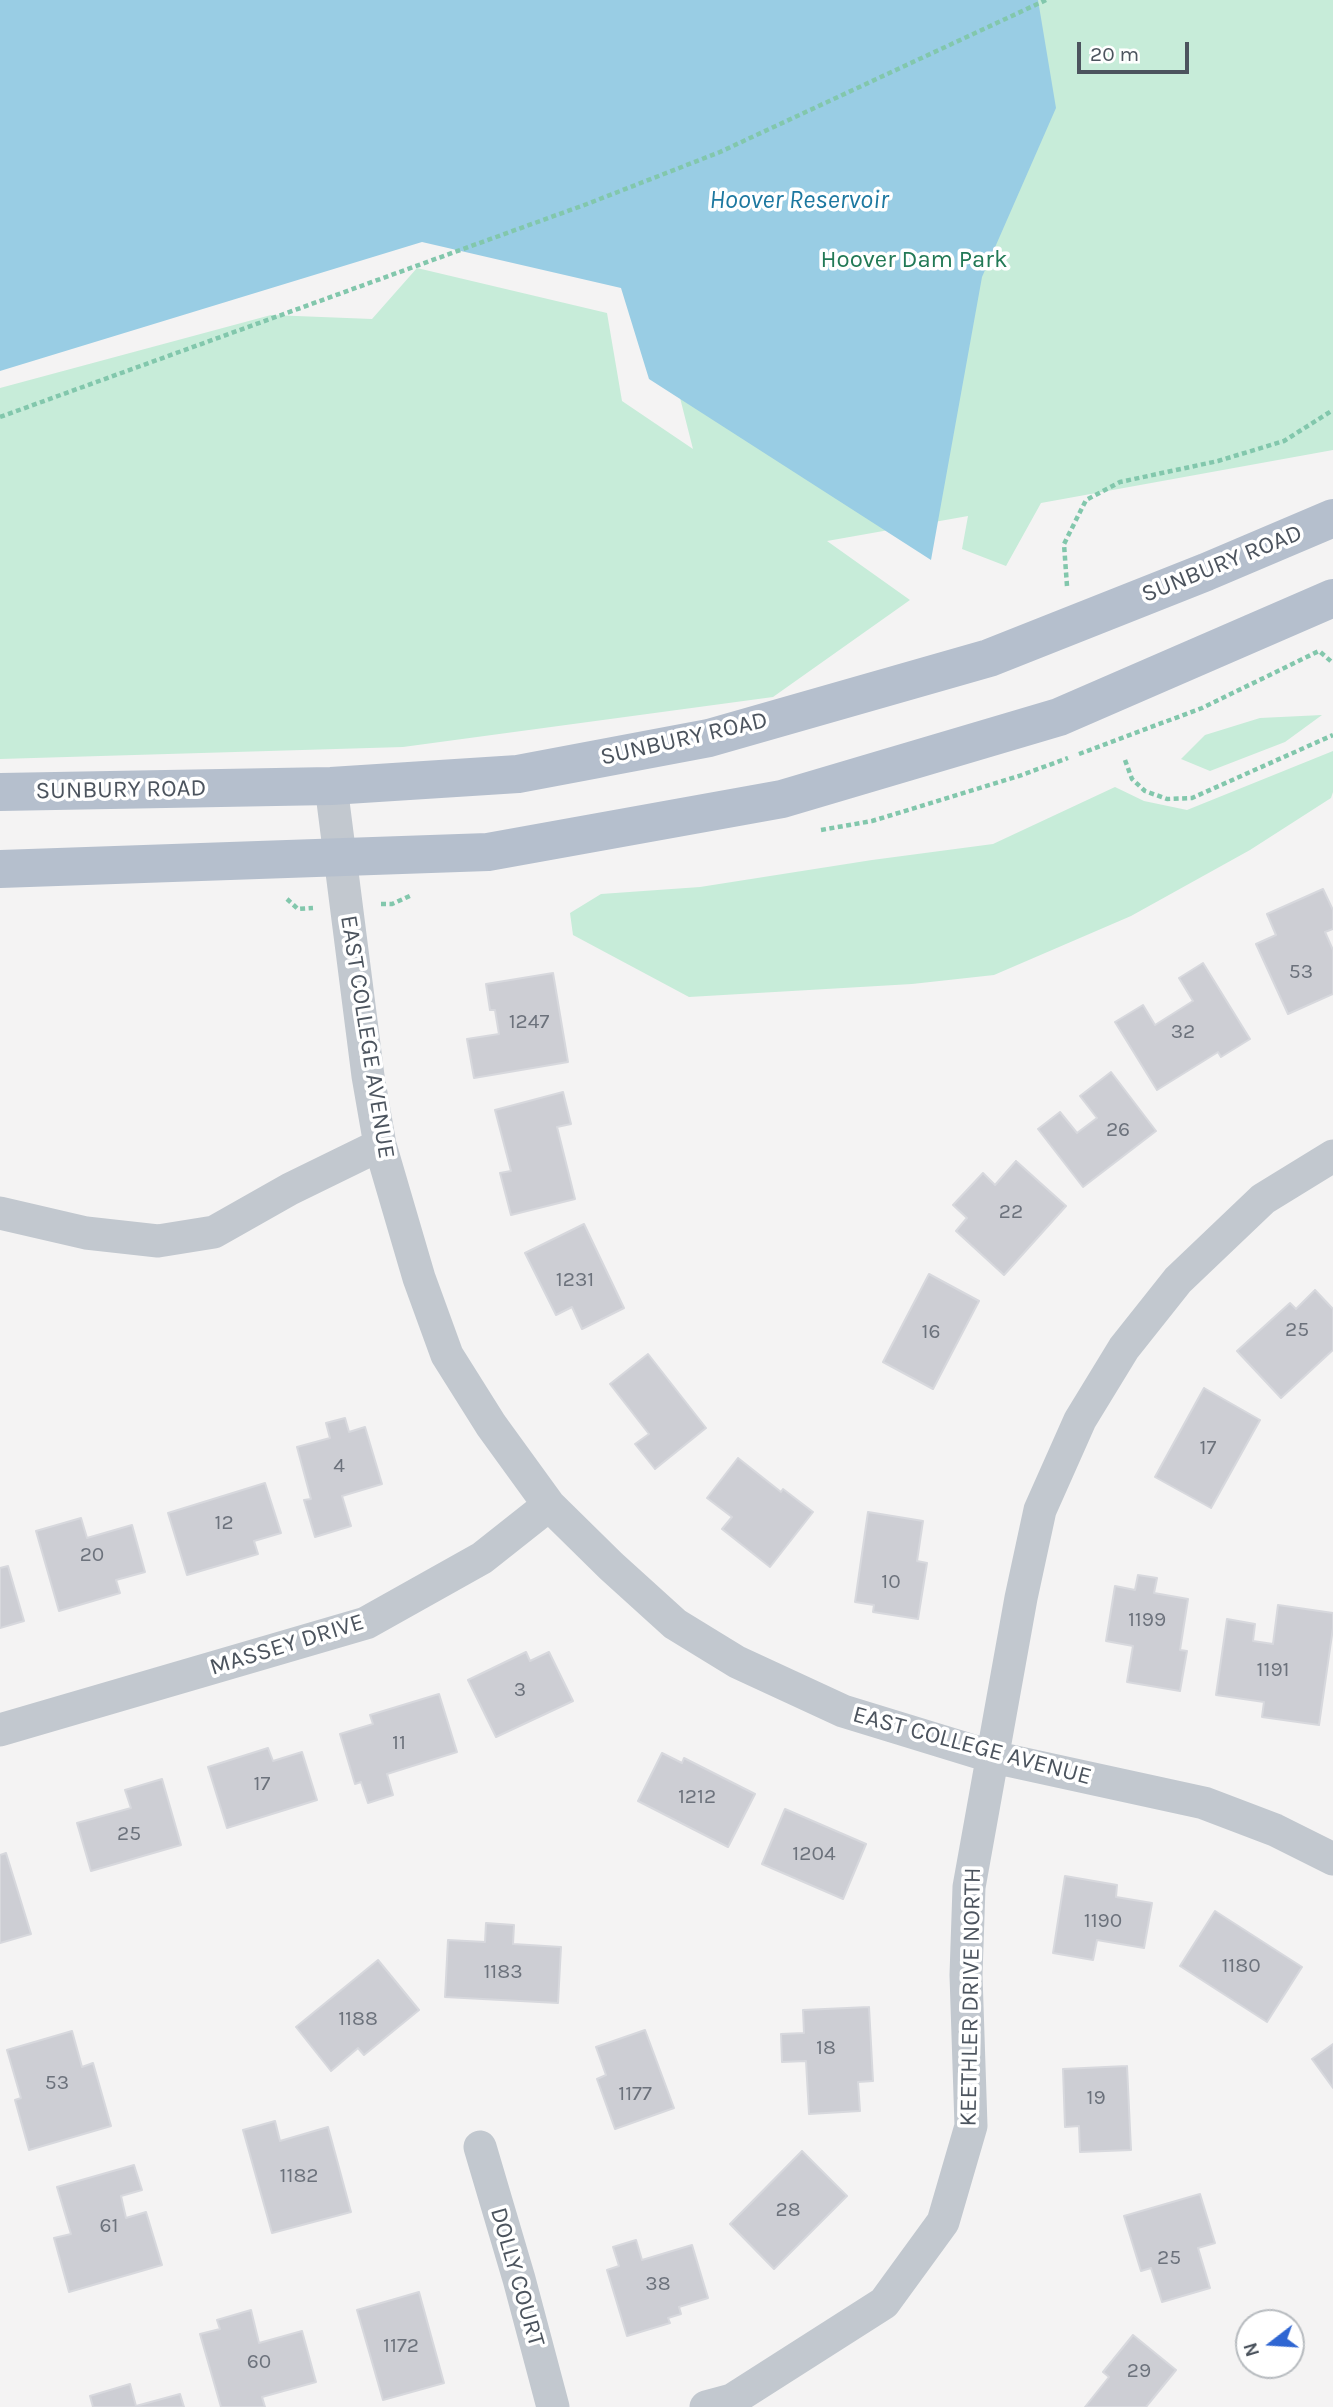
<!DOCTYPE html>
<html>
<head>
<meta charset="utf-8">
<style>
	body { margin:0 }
	#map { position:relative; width:1333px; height:2407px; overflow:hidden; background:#f4f3f3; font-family:Karla,sans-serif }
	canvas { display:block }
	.north { position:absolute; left:1235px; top:2309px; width:70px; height:70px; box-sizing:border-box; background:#fff; border:2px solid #b7bbbf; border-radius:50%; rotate:253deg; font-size:19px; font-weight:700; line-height:28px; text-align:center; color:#4c545e }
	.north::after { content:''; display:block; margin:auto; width:24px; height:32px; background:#2f66d2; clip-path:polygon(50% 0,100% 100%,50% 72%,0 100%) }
	.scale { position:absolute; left:1077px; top:42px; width:112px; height:32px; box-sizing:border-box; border:4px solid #4c545e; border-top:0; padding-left:9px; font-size:21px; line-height:24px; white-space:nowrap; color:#4c545e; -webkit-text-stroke:5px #fff; paint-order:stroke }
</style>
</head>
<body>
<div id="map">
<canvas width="1333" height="2407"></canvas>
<div class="north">N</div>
<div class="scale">20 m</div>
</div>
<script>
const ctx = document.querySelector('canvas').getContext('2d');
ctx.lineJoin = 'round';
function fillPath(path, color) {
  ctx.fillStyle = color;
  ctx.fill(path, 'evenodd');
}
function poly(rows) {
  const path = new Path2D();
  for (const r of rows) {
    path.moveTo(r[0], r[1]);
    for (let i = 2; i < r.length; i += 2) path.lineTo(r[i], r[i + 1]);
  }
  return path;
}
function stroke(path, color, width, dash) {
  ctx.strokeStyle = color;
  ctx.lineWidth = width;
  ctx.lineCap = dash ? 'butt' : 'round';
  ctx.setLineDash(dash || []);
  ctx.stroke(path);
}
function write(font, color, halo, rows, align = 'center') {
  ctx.font = font + ' Karla,sans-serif';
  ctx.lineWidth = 7;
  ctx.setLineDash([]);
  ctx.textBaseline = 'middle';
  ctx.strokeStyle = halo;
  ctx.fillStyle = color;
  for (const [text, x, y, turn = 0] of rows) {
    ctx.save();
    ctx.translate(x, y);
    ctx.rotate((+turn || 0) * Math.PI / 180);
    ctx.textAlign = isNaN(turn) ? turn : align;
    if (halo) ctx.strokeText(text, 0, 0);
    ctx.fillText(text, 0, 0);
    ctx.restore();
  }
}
const green = poly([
	[579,0,1333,0,1333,450,1041,503,1006,566,962,549,968,516,827,541,910,600,773,697,403,747,0,759,0,388,271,315,372,319,417,268,607,313,622,401,693,449],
	[1322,715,1285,742,1210,771,1181,759,1205,735,1260,718],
	[1333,751,1333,792,1331,798,1250,850,1131,916,994,975,912,984,689,997,573,935,570,913,601,894,700,887,872,860,993,844,1115,787,1144,801,1187,810]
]);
const water = poly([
	[0,0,1038,0,1056,108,982,277,931,560,649,379,621,288,422,242,0,371]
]);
const building = poly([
	[1323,889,1333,910,1333,929,1325,932,1333,950,1333,994,1288,1014,1256,944,1276,935,1267,914,1323,889],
	[1203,963,1250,1039,1221,1057,1218,1052,1157,1090,1115,1022,1143,1005,1155,1025,1193,1001,1179,978,1203,963],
	[553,973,568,1062,474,1078,467,1039,499,1034,495,1010,490,1010,486,984,553,973],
	[1111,1072,1156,1131,1083,1187,1038,1129,1060,1112,1077,1133,1097,1118,1080,1096,1111,1072],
	[563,1092,571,1124,557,1127,575,1199,511,1215,500,1173,511,1171,495,1110,563,1092],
	[1016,1161,1066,1206,1004,1275,956,1231,967,1218,953,1205,983,1173,995,1185,1016,1161],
	[584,1224,624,1308,582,1329,572,1307,556,1315,525,1253,584,1224],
	[929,1274,979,1301,933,1389,883,1362,929,1274],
	[1315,1290,1333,1309,1333,1350,1281,1398,1237,1351,1290,1303,1296,1309,1315,1290],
	[648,1354,706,1428,655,1469,635,1444,649,1434,610,1384,648,1354],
	[1204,1388,1260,1420,1211,1508,1155,1477,1204,1388],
	[345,1418,349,1432,365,1427,382,1484,342,1496,351,1526,315,1537,304,1500,311,1499,297,1447,330,1438,326,1423,345,1418],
	[738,1458,781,1492,783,1489,813,1512,770,1567,722,1529,732,1517,707,1498,738,1458],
	[265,1483,281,1533,254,1541,258,1554,187,1575,168,1513,265,1483],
	[868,1512,923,1521,917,1561,927,1563,918,1619,873,1612,874,1605,855,1602,868,1512],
	[81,1518,87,1538,132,1525,145,1572,116,1580,120,1593,59,1611,36,1531,81,1518],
	[8,1566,24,1621,0,1628,0,1568,8,1566],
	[1138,1575,1157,1578,1154,1593,1188,1599,1180,1650,1187,1651,1180,1691,1127,1682,1133,1646,1106,1641,1115,1586,1135,1590,1138,1575],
	[1278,1605,1333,1613,1333,1628,1319,1725,1262,1717,1264,1702,1216,1695,1227,1619,1255,1624,1253,1641,1273,1644,1278,1605],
	[526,1652,530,1661,549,1652,573,1701,496,1737,468,1680,526,1652],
	[439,1694,457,1752,387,1774,393,1795,368,1803,361,1782,355,1784,340,1734,373,1724,370,1715,439,1694],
	[268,1748,273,1761,302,1752,317,1800,227,1828,208,1767,268,1748],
	[662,1753,682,1763,684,1758,755,1794,728,1847,638,1801,662,1753],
	[162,1779,181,1845,91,1871,77,1823,131,1808,125,1790,162,1779],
	[785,1809,866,1844,843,1899,762,1864,785,1809],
	[6,1853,31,1934,0,1943,0,1855,6,1853],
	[1065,1876,1117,1885,1116,1897,1152,1903,1144,1948,1097,1940,1093,1960,1053,1953,1065,1876],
	[1215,1911,1302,1967,1267,2022,1180,1966,1215,1911],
	[486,1923,514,1925,513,1944,561,1947,558,2003,445,1997,448,1940,485,1942,486,1923],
	[378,1960,419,2010,364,2055,358,2048,331,2071,296,2027,378,1960],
	[869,2007,873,2081,858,2082,860,2111,809,2114,806,2061,782,2062,781,2034,804,2033,803,2010,869,2007],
	[645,2030,674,2108,615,2129,597,2079,606,2075,596,2047,645,2030],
	[72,2031,82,2067,93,2063,111,2126,29,2150,15,2100,21,2098,7,2050,72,2031],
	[1333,2044,1333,2088,1312,2059,1333,2044],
	[1127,2066,1131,2150,1080,2152,1079,2126,1065,2127,1063,2069,1127,2066],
	[275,2121,280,2141,328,2127,351,2212,272,2233,243,2130,275,2121],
	[802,2151,847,2196,774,2269,730,2224,802,2151],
	[134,2165,142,2190,121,2196,126,2218,146,2212,162,2265,69,2292,54,2238,71,2234,57,2187,134,2165],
	[1200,2194,1215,2243,1198,2248,1210,2288,1162,2302,1151,2268,1141,2271,1124,2216,1200,2194],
	[636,2240,642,2260,692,2245,708,2298,679,2307,681,2314,668,2318,670,2323,627,2336,607,2270,619,2266,613,2247,636,2240],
	[419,2292,444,2383,383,2400,357,2310,419,2292],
	[251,2310,259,2343,302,2331,316,2382,262,2397,265,2407,221,2407,200,2334,220,2329,217,2320,251,2310],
	[1133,2335,1176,2370,1146,2407,1085,2407,1109,2377,1103,2372,1133,2335],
	[130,2384,136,2406,180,2394,184,2407,93,2407,90,2396,130,2384]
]);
const path = poly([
	[0,417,587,204,720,152,1046,0],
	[1067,586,1064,544,1086,500,1120,482,1218,461,1284,441,1333,410],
	[1079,754,1202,708,1319,651,1333,663],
	[1125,760,1132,779,1145,791,1167,799,1192,798,1333,735],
	[821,830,872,821,1019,776,1068,758],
	[287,899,298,909,313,908],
	[381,904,392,904,412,895]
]);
const minor = poly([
	[331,786,368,1076,380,1145,419,1278,447,1355,491,1425,549,1505,611,1566,675,1624,737,1662,843,1711,993,1757,1204,1803,1275,1830,1333,1859],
	[0,1213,86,1233,158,1241,214,1232,290,1189,380,1145],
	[0,1730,366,1623,482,1558,549,1505],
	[480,2147,519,2279,553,2407],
	[706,2407,732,2400,884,2303,943,2222,971,2126,966,1975,969,1887,1021,1598,1040,1510,1080,1420,1124,1348,1178,1280,1263,1199,1333,1156]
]);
const primary = poly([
	[0,792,331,786,518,774,709,738,989,658,1206,572,1333,518],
	[0,869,488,852,782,799,1059,717,1333,598]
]);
const numberNames = [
	["53",1301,972],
	["1247",529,1022],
	["32",1183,1032],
	["26",1118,1130],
	["22",1011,1212],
	["1231",575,1280],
	["25",1297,1330],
	["16",931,1332],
	["17",1208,1448],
	["4",339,1466],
	["12",224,1523],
	["20",92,1555],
	["10",891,1582],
	["1199",1147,1620],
	["1191",1273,1670],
	["3",520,1690],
	["11",399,1743],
	["17",262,1784],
	["1212",697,1797],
	["25",129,1834],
	["1204",814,1854],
	["1190",1103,1921],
	["1180",1241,1966],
	["1183",503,1972],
	["1188",358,2019],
	["18",826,2048],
	["53",57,2083],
	["1177",635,2094],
	["19",1096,2098],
	["1182",299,2176],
	["28",788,2210],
	["61",109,2226],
	["25",1169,2258],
	["38",658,2284],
	["1172",401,2346],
	["60",259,2362],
	["29",1139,2371]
];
const parkNames = [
	["Hoover Dam Park",914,260]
];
const streetNames = [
	["SUNBURY ROAD",1222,564,-22],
	["SUNBURY ROAD",684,739,-13],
	["SUNBURY ROAD",121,790,-1],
	["EAST COLLEGE AVENUE",367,1037,81],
	["MASSEY DRIVE",287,1645,-17],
	["EAST COLLEGE AVENUE",972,1746,15],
	["KEETHLER DRIVE NORTH",971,1997,-89],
	["DOLLY COURT",517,2277,74]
];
const waterNames = [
	["Hoover Reservoir",799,201]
];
fillPath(green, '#c7ecd9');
fillPath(water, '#99cde4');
fillPath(building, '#cdced4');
stroke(building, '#d7d8dd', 2);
stroke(path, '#82c7ac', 4.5, [5, 3.5]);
stroke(minor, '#c2c8cf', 33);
stroke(primary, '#b5bfcd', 38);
write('21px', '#6c727c', null, numberNames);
write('24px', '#227956', '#fff', parkNames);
write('24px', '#4c545e', '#fff', streetNames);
write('italic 26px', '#1d78a0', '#fff', waterNames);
</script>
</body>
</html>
